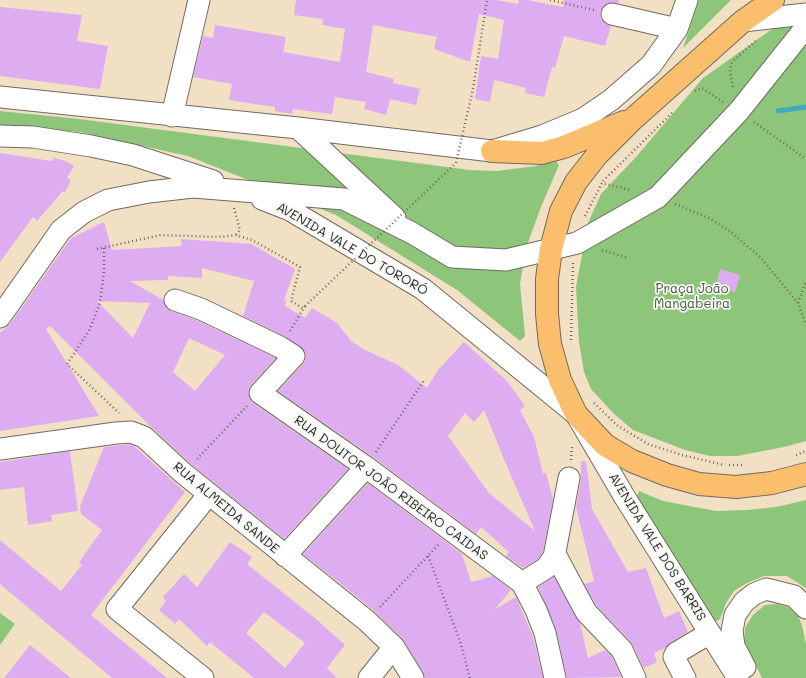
<!DOCTYPE html>
<html>
<head>
<meta charset="utf-8">
<style>
	body { margin:0 }
	canvas { display:block; background:#f2e0c5 }
</style>
</head>
<body>
<canvas width="806" height="678"></canvas>
<script>
const ctx = document.querySelector('canvas').getContext('2d');
ctx.lineJoin = 'round';
function fillPath(path, color) {
  ctx.fillStyle = color;
  ctx.fill(path, 'evenodd');
}
function poly(rows) {
  const path = new Path2D();
  for (const r of rows) {
    path.moveTo(r[0], r[1]);
    for (let i = 2; i < r.length; i += 2) path.lineTo(r[i], r[i + 1]);
  }
  return path;
}
function stroke(path, color, width, dash) {
  ctx.strokeStyle = color;
  ctx.lineWidth = width;
  ctx.lineCap = dash ? 'butt' : 'round';
  ctx.setLineDash(dash || []);
  ctx.stroke(path);
}
function write(font, color, halo, rows, align = 'center') {
  ctx.font = font + ' Mali,sans-serif';
  ctx.lineWidth = 3.5;
  ctx.setLineDash([]);
  ctx.textBaseline = 'middle';
  ctx.strokeStyle = halo;
  ctx.fillStyle = color;
  for (const [text, x, y, turn = 0] of rows) {
    ctx.save();
    ctx.translate(x, y);
    ctx.rotate((+turn || 0) * Math.PI / 180);
    ctx.textAlign = isNaN(turn) ? turn : align;
    if (halo) ctx.strokeText(text, 0, 0);
    ctx.fillText(text, 0, 0);
    ctx.restore();
  }
}
const green = poly([
	[699,0,731,0,683,48],
	[806,5,806,441,784,447,737,456,710,456,685,450,633,430,613,413,591,389,584,372,579,342,576,287,588,223,601,194,636,157,703,78],
	[0,111,79,119,470,170,497,171,536,166,555,160,559,165,541,207,526,248,520,284,525,336,520,341,457,290,336,215,188,156,79,132,0,126],
	[639,491,663,501,716,511,747,510,776,507,806,500,806,588,787,576,764,576,745,584,734,591,726,603,720,619,714,622,637,496],
	[778,604,788,607,798,616,802,625,806,644,806,678,762,678,744,641,745,628,753,615,765,605],
	[0,613,15,624,0,645]
]);
const stream = poly([
	[778,111,806,107]
]);
const building = poly([
	[296,0,496,0,518,4,519,0,528,0,563,7,564,0,619,0,618,3,608,3,600,11,600,17,604,22,611,26,605,46,564,36,555,68,552,67,544,97,525,93,526,88,494,80,490,102,475,99,481,56,498,59,504,20,479,14,470,62,434,49,437,37,373,25,366,72,394,79,393,83,420,89,416,105,390,99,386,115,364,109,366,102,335,97,332,114,293,109,292,114,275,111,275,107,229,100,232,84,193,77,203,36,213,38,215,25,286,37,283,52,340,62,345,29,322,25,323,19,294,15],
	[0,7,82,15,77,41,108,46,100,89,0,76],
	[0,153,52,161,54,158,65,161,74,166,67,178,71,180,65,193,63,191,37,221,33,217,0,262],
	[104,222,112,250,182,246,181,239,251,244,295,269,284,300,286,301,285,306,305,318,312,308,337,323,351,341,365,350,398,365,427,388,438,370,464,342,507,381,525,406,520,410,534,437,543,474,546,473,553,500,543,552,538,559,523,568,506,556,509,552,481,527,476,534,373,457,278,391,303,364,306,358,305,351,286,337,243,316,254,281,202,268,202,278,168,276,168,280,130,281,163,300,166,308,171,311,196,320,276,358,251,385,248,391,249,398,253,403,348,469,284,539,191,464,151,427,50,326,46,329,99,416,0,431,0,333,10,324,71,238],
	[97,301,150,303,133,338],
	[189,338,225,355,195,391,173,372],
	[484,410,503,457,535,531,489,493,448,436,465,413,474,422],
	[720,269,740,275,735,292,716,286],
	[129,444,134,446,185,492,91,615,167,678,112,678,0,584,0,540,61,591,82,565,79,562,102,530,81,514,80,506,104,447],
	[70,451,78,511,51,515,52,521,28,525,24,487,0,490,0,462],
	[581,461,586,461,592,509,628,572,646,568,664,618,679,611,688,632,670,643,665,648,654,653,657,662,644,668,631,642,596,605,584,584,594,581,576,507,581,480],
	[368,483,462,554,471,582,493,576,511,590,495,609,516,597,533,637,543,678,425,678,423,672,402,638,371,608,303,554],
	[230,542,252,557,247,564,316,619,345,645,327,668,337,678,254,678,210,642,207,646,179,619,175,624,159,610,166,601,163,597,184,574,197,587],
	[264,612,305,643,285,668,246,633],
	[554,577,580,623,588,658,605,650,612,657,621,677,567,678,556,629,538,587],
	[30,645,71,678,4,678]
]);
const path = poly([
	[550,0,594,10],
	[733,87,730,71,732,62,758,39],
	[473,89,487,0],
	[695,91,702,88,723,102],
	[754,122,806,159],
	[603,181,674,111],
	[675,204,709,218,731,232,761,258,798,303,806,325],
	[234,208,240,230,236,235],
	[585,216,602,183,630,190],
	[104,248,104,272,100,303,89,331,67,364,119,413],
	[97,249,161,235,218,237,236,235,252,240,300,267,291,301,304,309],
	[602,250,628,258],
	[798,303,806,281],
	[290,331,305,306],
	[571,340,573,263],
	[594,403,618,426,648,444,682,455,724,465],
	[376,452,425,379],
	[796,455,806,451],
	[197,459,247,406],
	[571,460,572,447],
	[729,465,742,465],
	[428,556,460,641,470,678],
	[380,607,439,544]
]);
const minor = poly([
	[612,14,677,29],
	[743,21,806,14],
	[0,97,298,128,492,151,542,136,583,119,611,100,651,65,677,29,687,0],
	[172,116,199,0],
	[298,128,395,218],
	[0,136,33,137,91,146,133,155,213,181],
	[262,199,290,210,423,289,576,414,624,496,738,678],
	[175,300,201,309,280,347,294,356,260,393,366,467,522,583,536,610,545,633,555,678],
	[0,317,61,230,84,212,108,200,149,192,193,187,344,199,412,233,452,257,506,260,577,243,658,197,739,111,806,27],
	[0,449,116,433,131,432,144,437,183,473,367,621,394,647,413,678],
	[555,554,586,612,622,650,635,678],
	[285,556,366,467],
	[522,583,546,568,554,557,569,478],
	[745,667,734,646,732,631,735,615,744,602,754,594,766,589,794,596,806,608],
	[203,678,117,609,209,494],
	[369,678,394,647],
	[685,678,674,657,676,653,710,633]
]);
const major = poly([
	[773,0,743,21,633,119,597,155,576,182,561,211,551,249,547,279,547,314,550,344,560,380,576,414,605,445,632,461,667,475,699,484,736,487,772,483,806,474],
	[492,151,542,153,564,147,624,122]
]);
const pathBridge = poly([
	[305,306,456,163,473,89]
]);
const streetNames = [
	["AVENIDA VALE DO TORORÓ",352,249,30],
	["RUA DOUTOR JOÃO RIBEIRO CAIDAS",391,488,36],
	["RUA ALMEIDA SANDE",226,508,40],
	["AVENIDA VALE DOS BARRIS",657,547,58]
];
const parkNames = [
	["Praça João",692,289],
	["Mangabeira",692,304]
];
fillPath(green, '#8dc67a');
stroke(stream, '#3eaabd', 5);
fillPath(building, '#deacf1');
stroke(minor, '#716a61', 23);
stroke(major, '#716a61', 24);
stroke(path, '#716a61', 2.5, [1, 3]);
stroke(minor, '#fff', 21);
stroke(major, '#fabe6d', 22);
stroke(pathBridge, '#716a61', 2.5, [1, 3]);
write('13px', '#2b2b2b', '#f6f6f2', streetNames);
write('13px', '#485a43', '#f6f6f2', parkNames);
</script>
</body>
</html>
